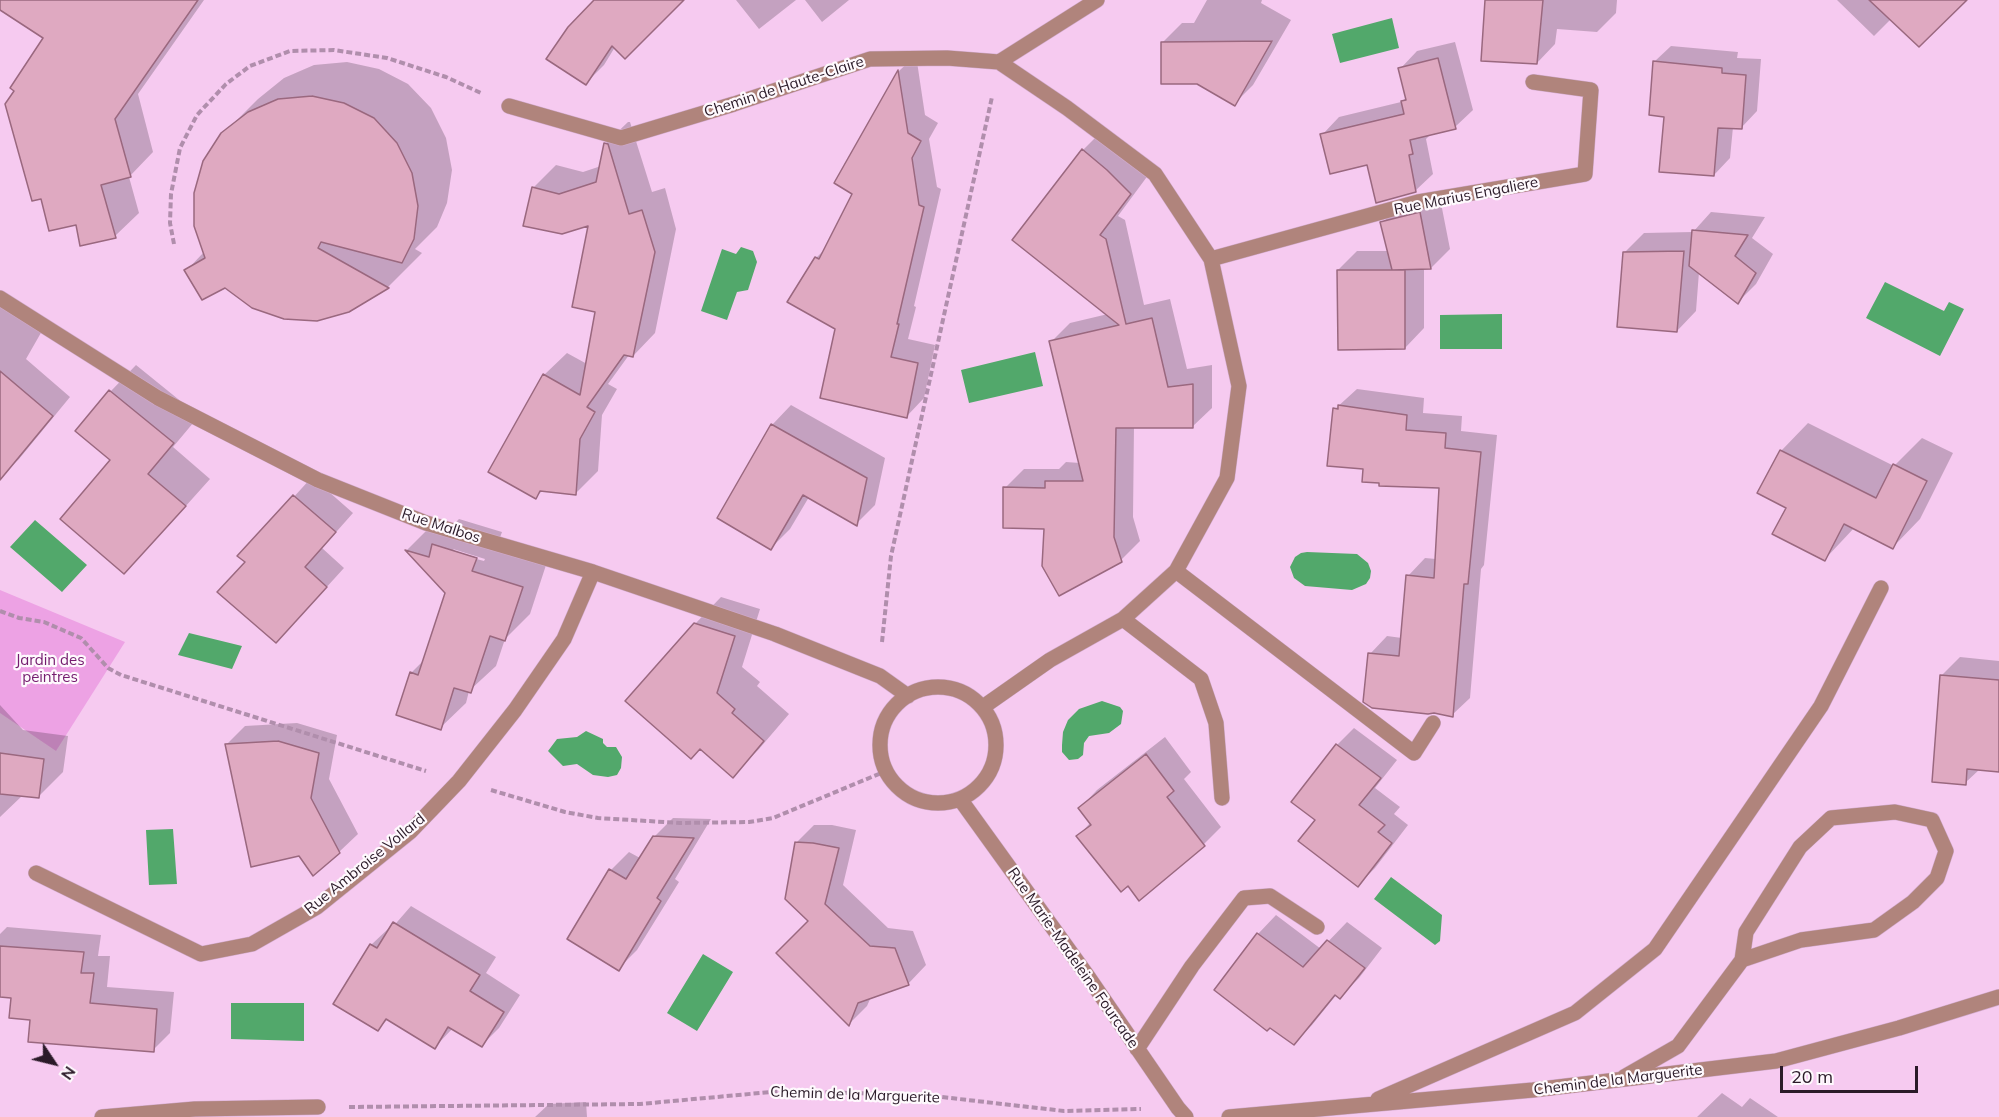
<!DOCTYPE html>
<html>
<head>
<meta charset="utf-8">
<style>
	body { margin:0 }
	#map { position:relative; width:1999px; height:1117px; overflow:hidden; background:#f6caf0; font-family:Mulish,sans-serif }
	canvas { display:block }
	.north { position:absolute; left:24px; top:1033px; width:60px; height:60px; -webkit-text-stroke:4px #fef9fd; paint-order:stroke; rotate:125deg; font-size:16px; font-weight:700; line-height:24px; text-align:center; color:#2a1a28 }
	.north::after { content:''; display:block; margin:auto; width:21px; height:27px; background:#2a1a28; clip-path:polygon(50% 0,100% 100%,50% 72%,0 100%) }
	.scale { position:absolute; left:1780px; top:1066px; width:138px; height:27px; box-sizing:border-box; border:3px solid #2a1a28; border-top:0; padding-left:8px; font-size:18px; line-height:21px; white-space:nowrap; color:#2a1a28; -webkit-text-stroke:4px #fef9fd; paint-order:stroke }
</style>
</head>
<body>
<div id="map">
<canvas width="1999" height="1117"></canvas>
<div class="north">N</div>
<div class="scale">20 m</div>
</div>
<script>
const ctx = document.querySelector('canvas').getContext('2d');
ctx.lineJoin = 'round';
function fillPath(path, color) {
  ctx.fillStyle = color;
  ctx.fill(path, 'evenodd');
}
function poly(rows) {
  const path = new Path2D();
  for (const r of rows) {
    if (r.length === 3) {
      path.moveTo(r[0] + r[2], r[1]);
      path.arc(r[0], r[1], r[2], 0, 2 * Math.PI);
      continue;
    }
    path.moveTo(r[0], r[1]);
    for (let i = 2; i < r.length; i += 2) path.lineTo(r[i], r[i + 1]);
  }
  return path;
}
function stroke(path, color, width, dash) {
  ctx.strokeStyle = color;
  ctx.lineWidth = width;
  ctx.lineCap = dash ? 'butt' : 'round';
  ctx.setLineDash(dash || []);
  ctx.stroke(path);
}
function write(font, color, halo, rows, align = 'center') {
  ctx.font = font + ' Mulish,sans-serif';
  ctx.lineWidth = 4.5;
  ctx.setLineDash([]);
  ctx.textBaseline = 'middle';
  ctx.strokeStyle = halo;
  ctx.fillStyle = color;
  for (const [text, x, y, turn = 0] of rows) {
    ctx.save();
    ctx.translate(x, y);
    ctx.rotate((+turn || 0) * Math.PI / 180);
    ctx.textAlign = isNaN(turn) ? turn : align;
    if (halo) ctx.strokeText(text, 0, 0);
    ctx.fillText(text, 0, 0);
    ctx.restore();
  }
}
const green = poly([
	[0,590,125,642,56,751,0,713]
]);
const water = poly([
	[1392,18,1399,48,1340,63,1332,34],
	[741,247,753,251,757,262,748,290,737,292,727,320,701,311,722,249,736,254],
	[1885,282,1944,311,1949,302,1964,309,1940,356,1866,318],
	[1502,314,1502,349,1440,349,1440,315],
	[1035,352,1043,386,969,403,961,370],
	[35,520,87,565,62,592,10,547],
	[1307,552,1357,554,1368,563,1371,571,1370,578,1366,584,1352,590,1305,586,1294,578,1290,567,1295,557,1301,553],
	[189,633,242,646,232,669,178,655],
	[1102,701,1120,707,1123,711,1121,724,1109,733,1089,736,1084,743,1083,755,1078,759,1069,760,1062,752,1062,745,1063,732,1068,720,1079,709],
	[586,731,603,739,603,743,607,747,616,747,622,757,621,768,617,775,608,777,593,775,577,764,563,766,548,751,557,739,577,737],
	[173,829,177,884,149,885,146,830],
	[1391,877,1442,915,1440,941,1435,945,1374,899],
	[703,954,733,972,697,1031,667,1013],
	[231,1003,304,1003,304,1041,231,1039]
]);
const shadow = poly([
	[6,0,204,0,138,94,153,152,129,177,139,213,115,236,45,38],
	[596,0,682,0,615,47,604,65,586,83],
	[736,0,796,0,759,29],
	[805,0,849,0,822,22],
	[1207,0,1262,0,1261,3,1291,20,1253,85,1234,104,1163,42,1182,23,1194,23],
	[1487,0,1617,0,1616,13,1597,32,1557,29,1555,44,1537,63],
	[1837,0,1964,0,1891,19,1874,36],
	[1455,42,1473,110,1455,127,1430,135,1426,139,1433,174,1415,191,1322,135,1339,117,1401,102,1407,97,1400,69,1417,51],
	[1671,46,1738,52,1737,58,1761,59,1757,111,1741,128,1733,127,1730,158,1714,175,1665,115,1654,62],
	[916,55,925,115,938,123,929,139,937,187,941,189,914,306,916,307,908,339,935,345,924,398,907,416,837,329,816,258,827,247,854,194,836,183,899,71],
	[347,62,379,69,408,84,431,108,446,138,452,170,447,203,437,227,415,249,422,253,388,287,349,311,225,286,186,271,204,252,223,134,258,99,284,78,314,65],
	[628,122,630,122,652,192,665,188,676,229,655,333,633,356,629,355,608,384,617,389,602,415,598,471,576,493,543,490,536,497,544,375,567,353,587,364,596,311,590,224,533,188,556,165,583,172,601,166,605,144],
	[1102,131,1149,174,1118,216,1125,220,1144,305,1170,299,1187,369,1212,365,1212,408,1192,427,1134,426,1133,517,1140,541,1121,560,1046,527,1005,488,1024,469,1059,469,1066,462,1080,463,1051,342,1070,323,1108,314,1083,150],
	[1439,193,1450,249,1431,268,1424,268,1424,328,1405,348,1338,270,1357,251,1389,251,1382,223,1401,204],
	[1711,212,1765,217,1752,238,1773,254,1756,284,1738,302,1699,272,1696,311,1677,331,1625,252,1644,233,1693,232],
	[0,297,46,324,26,359,70,397,19,459,0,477],
	[136,365,199,416,173,447,210,479,150,546,112,460,77,430,111,391],
	[1357,389,1424,398,1423,413,1462,416,1461,431,1497,435,1484,565,1481,569,1470,698,1452,715,1370,654,1387,636,1402,638,1408,576,1425,558,1436,559,1441,486,1381,482,1365,468,1335,409],
	[791,405,885,458,875,505,856,524,809,497,790,529,771,548,719,518,772,425],
	[1808,423,1894,466,1922,438,1953,453,1920,519,1893,547,1855,527,1825,559,1788,507,1781,451],
	[312,477,353,513,322,548,344,568,294,623,247,562,240,556],
	[459,519,502,532,497,546,547,562,530,614,505,639,496,666,469,691,466,703,440,728,411,673,424,660,447,592,407,550,432,525,448,530],
	[453,549,485,559,484,561,458,554],
	[721,597,760,609,742,667,760,682,757,686,789,714,759,749,733,775,695,624],
	[1960,657,1999,661,1999,770,1980,769,1965,783,1941,676],
	[0,705,23,730,68,736,63,772,39,796,23,795,0,817],
	[297,723,337,735,329,779,358,834,339,852,227,744,245,726],
	[1354,728,1397,760,1375,788,1400,807,1394,814,1408,825,1375,868,1358,885,1317,819,1337,745],
	[1165,737,1191,772,1184,779,1221,827,1204,844,1128,884,1078,836,1091,822,1080,808,1097,790],
	[673,818,711,819,675,879,679,882,637,950,618,969,611,870,629,852,640,858,654,837],
	[814,825,832,825,856,830,843,885,888,928,913,931,926,965,908,984,871,997,867,1006,849,1024,810,921,796,843],
	[411,906,496,957,486,973,520,995,499,1028,482,1045,453,1028,435,1047,388,1019,378,1029,371,945,389,928,391,929],
	[1276,915,1321,949,1347,922,1382,948,1359,978,1340,997,1337,994,1312,1025,1294,1043,1258,934],
	[7,927,101,935,98,956,110,956,107,987,174,992,170,1033,153,1050,32,1019,12,997,0,996,0,934],
	[1722,1093,1742,1107,1750,1098,1778,1117,1697,1117],
	[586,1102,587,1117,535,1117,549,1104]
]);
const building = poly([
	[0,0,198,0,115,119,131,177,101,185,116,238,80,246,76,225,49,231,41,199,32,201,5,104,14,91,10,88,43,38,0,10,0,0],
	[594,0,684,0,625,59,612,46,586,85,546,59,568,27,594,0],
	[1485,0,1543,0,1537,64,1481,61,1485,0],
	[1869,0,1967,0,1919,47,1869,0],
	[1272,41,1235,106,1197,84,1161,84,1161,42,1272,41],
	[1438,58,1456,129,1410,140,1413,154,1409,155,1416,192,1376,203,1367,165,1330,174,1320,134,1404,114,1401,101,1406,100,1398,68,1438,58],
	[1653,61,1722,68,1722,73,1746,75,1742,129,1718,128,1714,176,1659,172,1664,117,1649,115,1653,61],
	[898,70,908,133,921,141,912,158,919,205,924,207,897,324,899,324,891,357,918,363,907,418,820,398,835,329,787,302,815,257,819,259,852,194,834,183,898,70],
	[312,96,344,103,374,118,397,143,412,173,418,206,414,239,402,263,321,242,318,248,389,288,349,312,317,321,284,319,252,308,225,288,202,300,184,270,205,258,194,226,194,193,203,161,221,133,248,112,278,99,312,96],
	[604,143,608,144,629,214,642,210,655,252,633,357,624,355,587,407,595,412,580,439,576,495,540,491,536,499,488,472,543,374,580,395,595,312,572,307,588,226,562,234,523,226,532,187,559,194,596,182,604,143],
	[1082,149,1107,170,1131,194,1100,235,1106,239,1126,324,1152,318,1168,387,1193,384,1193,428,1116,428,1114,537,1122,562,1059,596,1042,566,1044,529,1003,528,1003,487,1045,488,1045,481,1083,481,1049,341,1119,325,1012,240,1082,149],
	[1420,212,1431,269,1392,270,1380,222,1420,212],
	[1692,230,1748,235,1735,256,1756,273,1738,304,1689,266,1692,230],
	[1684,251,1677,332,1617,327,1623,252,1684,251],
	[1337,270,1405,270,1405,349,1338,350,1337,270],
	[0,371,53,416,0,480,0,371],
	[109,390,174,443,148,474,186,506,124,574,60,519,110,460,75,431,109,390],
	[1338,405,1407,415,1406,430,1446,433,1445,448,1481,452,1468,584,1464,584,1453,717,1434,713,1428,714,1372,708,1363,702,1368,653,1399,656,1406,575,1434,578,1439,488,1379,486,1379,483,1362,482,1363,469,1327,466,1333,408,1338,409,1338,405],
	[771,424,867,478,857,526,803,495,771,550,717,518,771,424],
	[1780,450,1876,498,1893,464,1927,481,1893,549,1844,524,1825,561,1772,534,1786,508,1757,493,1780,450],
	[293,495,336,532,305,567,327,587,276,643,217,592,245,562,237,556,293,495],
	[432,544,477,558,472,571,523,587,505,641,490,636,471,693,454,688,441,730,396,715,410,672,418,675,445,593,405,550,429,557,432,544],
	[694,623,735,636,717,693,735,709,732,713,764,741,733,778,700,749,691,759,625,701,694,623],
	[1940,675,1999,680,1999,772,1967,769,1966,785,1932,782,1940,675],
	[278,741,319,753,311,798,340,853,313,876,299,856,251,867,225,744,278,741],
	[1336,744,1381,778,1359,805,1385,825,1378,832,1392,843,1358,887,1298,841,1315,820,1291,802,1336,744],
	[0,753,44,759,39,798,0,794,0,753],
	[1146,754,1174,791,1167,797,1205,846,1139,901,1128,886,1121,892,1076,836,1091,825,1078,808,1146,754],
	[653,836,694,838,657,898,661,901,619,971,567,939,609,869,626,879,653,836],
	[795,842,813,843,839,848,825,904,870,946,895,948,909,985,858,1003,849,1026,776,953,808,921,785,899,795,842],
	[393,922,480,975,470,991,504,1012,482,1047,448,1027,435,1049,386,1019,378,1031,333,1004,370,944,377,948,393,922],
	[1257,933,1303,967,1327,940,1365,968,1340,999,1335,995,1294,1045,1270,1028,1267,1031,1214,990,1257,933],
	[0,946,84,952,81,973,94,973,90,1003,157,1009,154,1052,28,1042,30,1020,9,1018,11,998,0,997,0,946]
]);
const path = poly([
	[174,244,170,223,171,194,180,148,197,115,226,84,250,66,290,51,334,50,387,58,446,77,481,93],
	[0,611,19,618,44,622,81,638,108,668,121,675,426,771],
	[882,642,891,556,992,97],
	[491,790,565,812,598,818,680,823,749,822,773,818,886,771],
	[349,1107,640,1104,782,1091,924,1095,1064,1111,1141,1109]
]);
const minor = poly([
	[999,62,1097,0],
	[509,106,621,138,734,104,870,59,947,58,999,62,1067,108,1155,174,1211,259,1239,386,1227,478,1176,571,1123,619,1050,660,983,707],
	[1211,259,1418,202,1585,174,1591,90,1533,82],
	[0,298,158,398,318,480,426,523,593,572,775,634,880,676,908,696],
	[1176,571,1414,753,1433,723],
	[1123,619,1201,679,1216,723,1222,798],
	[938,745,58],
	[960,799,1089,978,1178,1108,1186,1117],
	[36,873,201,954,252,944,317,907,410,832,459,781,515,710,564,639,593,572],
	[1137,1049,1192,966,1244,898,1270,896,1317,927],
	[1624,1077,1678,1046,1742,960,1801,940,1874,930,1913,902,1937,878,1946,851,1932,820,1895,812,1831,818,1800,847,1746,932,1742,960],
	[1378,1099,1575,1013,1655,949,1821,706,1881,588],
	[102,1117,195,1109,318,1107],
	[1229,1117,1533,1090,1776,1061,1899,1028,1999,997]
]);
const streetNames = [
	["Chemin de Haute-Claire",784,87,-18],
	["Rue Marius Engaliere",1466,196,-11],
	["Rue Malbos",441,526,18],
	["Rue Ambroise Vollard",365,864,-39],
	["Rue Marie-Madeleine Fourcade",1073,958,55],
	["Chemin de la Marguerite",1618,1080,-7],
	["Chemin de la Marguerite",855,1095,2]
];
const parkNames = [
	["Jardin des",50,660],
	["peintres",50,677]
];
fillPath(green, '#eda2e4');
fillPath(water, '#52a86b');
fillPath(shadow, '#0003');
fillPath(building, '#dfa9c1');
stroke(building, '#9a687f', 1.5);
stroke(minor, '#d1aacc', 16);
stroke(path, '#b08eac', 4, [6, 3]);
stroke(minor, '#b0847c', 15);
write('15px', '#2a1a28', '#fef9fd', streetNames);
write('15px', '#741c6e', '#fef9fd', parkNames);
</script>
</body>
</html>
